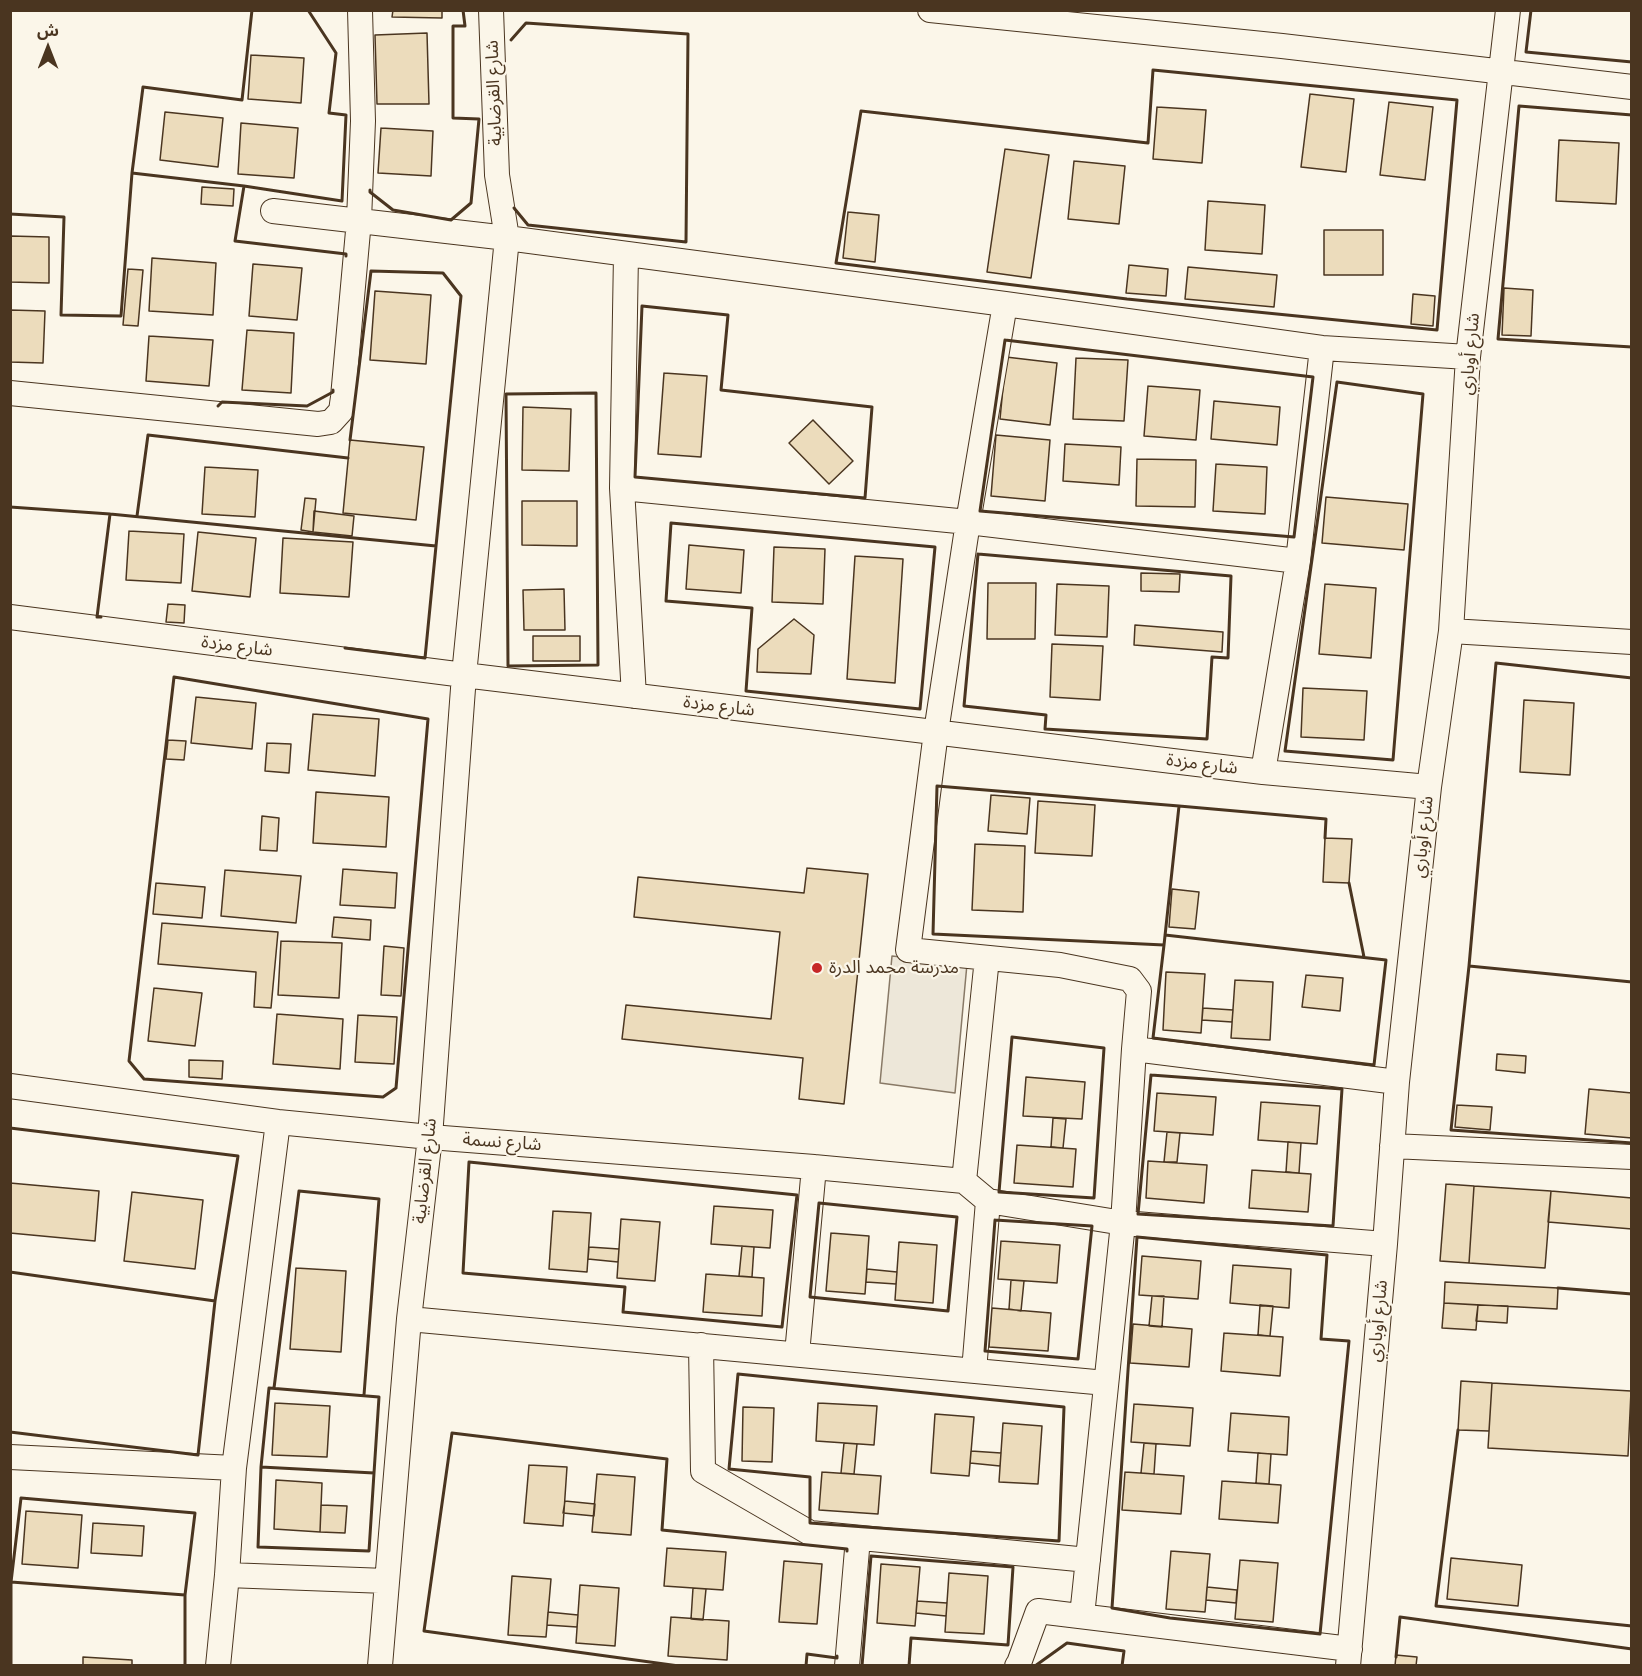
<!DOCTYPE html>
<html>
<head>
<meta charset="utf-8">
<style>
	body { margin:0 }
	#map { position:relative; width:1642px; height:1676px; overflow:hidden; background:#fbf6e9; font-family:Mulish,"Noto Sans Arabic",sans-serif }
	canvas { display:block }
	.frame { position:absolute; inset:0; border:12px solid #4a3520; pointer-events:none }
	.north { position:absolute; left:18px; top:18px; width:60px; height:60px; -webkit-text-stroke:4px #fbf6e9; paint-order:stroke; rotate:0deg; font-size:16px; font-weight:700; line-height:24px; text-align:center; color:#4a3520 }
	.north::after { content:''; display:block; margin:auto; width:21px; height:27px; background:#4a3520; clip-path:polygon(50% 0,100% 100%,50% 72%,0 100%) }
</style>
</head>
<body>
<div id="map">
<canvas width="1642" height="1676"></canvas>
<div class="frame"></div>
<div class="north">ش</div>
</div>
<script>
const ctx = document.querySelector('canvas').getContext('2d');
ctx.lineJoin = 'round';
function fillPath(path, color) {
  ctx.fillStyle = color;
  ctx.fill(path, 'evenodd');
}
function poly(rows) {
  const path = new Path2D();
  for (const r of rows) {
    path.moveTo(r[0], r[1]);
    for (let i = 2; i < r.length; i += 2) path.lineTo(r[i], r[i + 1]);
  }
  return path;
}
function stroke(path, color, width, dash) {
  ctx.strokeStyle = color;
  ctx.lineWidth = width;
  ctx.lineCap = dash ? 'butt' : 'round';
  ctx.setLineDash(dash || []);
  ctx.stroke(path);
}
function write(font, color, halo, rows, align = 'center') {
  ctx.font = font + ' Mulish,"Noto Sans Arabic",sans-serif';
  ctx.lineWidth = 4.5;
  ctx.setLineDash([]);
  ctx.textBaseline = 'middle';
  ctx.strokeStyle = halo;
  ctx.fillStyle = color;
  for (const [text, x, y, turn = 0] of rows) {
    ctx.save();
    ctx.translate(x, y);
    ctx.rotate((+turn || 0) * Math.PI / 180);
    ctx.textAlign = isNaN(turn) ? turn : align;
    if (halo) ctx.strokeText(text, 0, 0);
    ctx.fillText(text, 0, 0);
    ctx.restore();
  }
}
const parking = poly([
	[892,956,967,964,955,1093,880,1083,892,956]
]);
const building = poly([
	[393,10,442,10,442,18,392,17,393,10],
	[427,33,429,104,377,104,375,35,427,33],
	[251,55,304,58,301,103,248,99,251,55],
	[1310,94,1354,99,1346,172,1301,167,1310,94],
	[1389,102,1433,107,1425,180,1380,175,1389,102],
	[1157,107,1206,110,1202,163,1153,159,1157,107],
	[165,112,223,118,218,167,160,160,165,112],
	[241,123,298,128,294,178,238,174,241,123],
	[381,128,433,131,431,176,378,173,381,128],
	[1559,140,1619,143,1616,204,1556,201,1559,140],
	[1005,149,1049,155,1031,278,987,272,1005,149],
	[1074,161,1125,166,1119,224,1068,219,1074,161],
	[202,187,234,189,233,206,201,204,202,187],
	[1208,201,1265,205,1262,254,1205,250,1208,201],
	[848,212,879,215,875,262,843,258,848,212],
	[1324,230,1383,230,1383,275,1324,275,1324,230],
	[10,236,49,237,49,283,10,282,10,236],
	[152,258,216,263,213,315,149,311,152,258],
	[253,264,302,268,297,320,249,316,253,264],
	[1129,265,1168,269,1166,296,1126,293,1129,265],
	[1188,267,1277,275,1274,307,1185,299,1188,267],
	[128,269,143,270,138,326,123,325,128,269],
	[1504,288,1533,290,1531,336,1502,335,1504,288],
	[375,291,431,295,426,364,370,360,375,291],
	[1413,294,1435,296,1433,326,1411,324,1413,294],
	[10,310,45,311,43,363,10,362,10,310],
	[247,330,294,333,291,393,242,390,247,330],
	[149,336,213,340,209,386,146,381,149,336],
	[1006,357,1057,363,1050,425,1000,419,1006,357],
	[1076,358,1128,360,1124,421,1073,419,1076,358],
	[664,373,707,376,701,457,658,454,664,373],
	[1148,386,1200,390,1196,440,1144,436,1148,386],
	[1214,401,1280,407,1277,445,1211,439,1214,401],
	[523,407,571,409,569,471,522,470,523,407],
	[813,420,853,461,829,484,789,443,813,420],
	[996,435,1050,440,1045,501,991,496,996,435],
	[350,440,424,447,416,520,343,513,350,440],
	[1065,444,1121,447,1119,485,1063,481,1065,444],
	[1137,459,1196,460,1195,507,1136,506,1137,459],
	[1216,464,1267,467,1265,514,1213,511,1216,464],
	[205,467,258,470,255,517,202,514,205,467],
	[1326,497,1408,504,1404,550,1322,543,1326,497],
	[305,498,316,499,313,532,301,530,305,498],
	[522,501,577,501,577,546,522,545,522,501],
	[314,511,354,516,352,536,313,532,314,511],
	[129,531,184,534,181,583,126,580,129,531],
	[198,532,256,538,250,597,192,591,198,532],
	[283,538,353,542,349,597,280,593,283,538],
	[689,545,744,550,741,593,686,589,689,545],
	[774,547,825,549,823,604,772,602,774,547],
	[855,556,903,559,895,683,847,679,855,556],
	[1141,573,1180,574,1179,592,1141,591,1141,573],
	[988,583,1036,583,1035,639,987,639,988,583],
	[1057,584,1109,586,1107,637,1055,635,1057,584],
	[1325,584,1376,588,1371,658,1319,654,1325,584],
	[564,589,565,630,524,630,523,590,564,589],
	[168,604,185,605,184,623,166,622,168,604],
	[794,619,814,635,811,674,757,672,758,649,794,619],
	[1135,625,1223,632,1222,652,1134,645,1135,625],
	[533,636,580,636,580,661,533,661,533,636],
	[1052,644,1103,646,1100,700,1050,697,1052,644],
	[1303,688,1367,691,1364,740,1301,737,1303,688],
	[196,697,256,703,252,749,191,743,196,697],
	[1524,700,1574,703,1570,775,1520,772,1524,700],
	[313,714,379,719,375,776,308,770,313,714],
	[168,740,186,741,184,760,166,759,168,740],
	[267,743,291,744,289,773,265,771,267,743],
	[316,792,389,797,386,847,313,843,316,792],
	[991,795,1030,798,1027,834,988,831,991,795],
	[1038,801,1095,805,1092,856,1035,853,1038,801],
	[262,816,279,818,277,851,260,850,262,816],
	[1325,838,1352,839,1349,883,1323,882,1325,838],
	[975,844,1025,846,1023,912,972,910,975,844],
	[807,868,868,874,844,1104,799,1099,803,1058,622,1039,626,1005,771,1019,780,932,634,917,638,877,804,893,807,868],
	[343,869,397,873,395,908,340,905,343,869],
	[225,870,301,876,296,923,221,916,225,870],
	[156,883,205,887,202,918,153,914,156,883],
	[1172,889,1199,892,1195,929,1169,927,1172,889],
	[334,917,371,920,370,940,332,937,334,917],
	[162,923,278,932,271,1008,254,1007,256,972,158,964,162,923],
	[281,941,342,943,339,998,278,995,281,941],
	[384,946,404,948,401,996,381,995,384,946],
	[1166,972,1205,974,1201,1033,1163,1030,1166,972],
	[1306,975,1343,978,1340,1011,1302,1007,1306,975],
	[1235,980,1273,982,1270,1040,1231,1038,1235,980],
	[154,988,202,993,195,1046,148,1041,154,988],
	[1203,1008,1233,1010,1232,1022,1202,1020,1203,1008],
	[277,1014,343,1019,340,1069,273,1064,277,1014],
	[358,1015,397,1017,394,1064,355,1062,358,1015],
	[1497,1054,1526,1056,1525,1073,1496,1070,1497,1054],
	[189,1060,223,1061,222,1079,189,1077,189,1060],
	[1026,1077,1085,1082,1082,1119,1023,1116,1026,1077],
	[1589,1089,1632,1093,1632,1138,1585,1134,1589,1089],
	[1157,1093,1216,1097,1213,1135,1154,1131,1157,1093],
	[1261,1102,1320,1106,1317,1144,1258,1140,1261,1102],
	[1457,1105,1492,1107,1490,1130,1455,1127,1457,1105],
	[1053,1118,1066,1119,1063,1148,1051,1147,1053,1118],
	[1167,1132,1180,1133,1177,1162,1164,1162,1167,1132],
	[1288,1142,1301,1143,1299,1173,1286,1172,1288,1142],
	[1017,1145,1076,1149,1073,1187,1014,1183,1017,1145],
	[1148,1161,1207,1165,1204,1203,1146,1198,1148,1161],
	[1252,1170,1311,1174,1308,1212,1249,1208,1252,1170],
	[10,1183,99,1191,95,1241,10,1233,10,1183],
	[1446,1184,1474,1186,1469,1263,1440,1261,1446,1184],
	[1474,1186,1551,1191,1545,1268,1469,1263,1474,1186],
	[1551,1191,1632,1198,1632,1229,1548,1222,1551,1191],
	[132,1192,203,1200,195,1269,124,1261,132,1192],
	[714,1206,773,1210,770,1248,711,1244,714,1206],
	[553,1211,591,1213,587,1272,549,1269,553,1211],
	[621,1219,660,1222,655,1281,617,1278,621,1219],
	[831,1233,869,1236,865,1294,826,1291,831,1233],
	[1001,1241,1060,1245,1057,1283,998,1279,1001,1241],
	[899,1242,937,1245,933,1303,895,1300,899,1242],
	[742,1246,754,1247,752,1277,739,1276,742,1246],
	[589,1247,619,1249,618,1262,588,1259,589,1247],
	[1142,1256,1201,1261,1198,1299,1139,1295,1142,1256],
	[1233,1265,1291,1269,1289,1308,1230,1303,1233,1265],
	[296,1268,346,1271,341,1352,290,1349,296,1268],
	[867,1269,897,1272,896,1284,866,1282,867,1269],
	[706,1274,764,1278,762,1316,703,1312,706,1274],
	[1011,1280,1024,1281,1021,1311,1009,1309,1011,1280],
	[1445,1282,1558,1288,1557,1309,1444,1303,1445,1282],
	[1152,1296,1164,1296,1162,1327,1149,1326,1152,1296],
	[1444,1303,1478,1305,1476,1330,1442,1328,1444,1303],
	[1260,1305,1273,1306,1270,1336,1258,1335,1260,1305],
	[1478,1305,1508,1306,1507,1323,1476,1321,1478,1305],
	[992,1308,1051,1313,1048,1351,989,1347,992,1308],
	[1133,1324,1192,1329,1189,1367,1130,1363,1133,1324],
	[1224,1333,1283,1337,1280,1376,1221,1371,1224,1333],
	[1461,1381,1492,1383,1489,1431,1458,1430,1461,1381],
	[1492,1383,1631,1391,1628,1456,1488,1448,1492,1383],
	[275,1403,330,1406,327,1457,272,1455,275,1403],
	[818,1403,877,1406,874,1445,816,1441,818,1403],
	[1134,1404,1193,1408,1190,1446,1131,1442,1134,1404],
	[743,1407,774,1408,772,1462,742,1461,743,1407],
	[1231,1413,1289,1417,1287,1455,1228,1451,1231,1413],
	[935,1414,974,1417,969,1476,931,1473,935,1414],
	[1003,1423,1042,1426,1038,1484,999,1482,1003,1423],
	[844,1443,857,1444,854,1474,841,1473,844,1443],
	[1144,1443,1156,1444,1154,1474,1141,1473,1144,1443],
	[971,1451,1001,1453,1000,1466,970,1463,971,1451],
	[1258,1453,1271,1454,1269,1484,1256,1483,1258,1453],
	[529,1465,567,1467,563,1526,524,1523,529,1465],
	[822,1472,881,1476,878,1514,819,1510,822,1472],
	[1125,1472,1184,1476,1181,1514,1122,1510,1125,1472],
	[597,1474,635,1477,631,1535,592,1532,597,1474],
	[276,1480,322,1483,320,1532,274,1529,276,1480],
	[1222,1481,1281,1485,1278,1523,1219,1519,1222,1481],
	[565,1501,595,1504,594,1516,563,1513,565,1501],
	[321,1505,347,1506,345,1533,320,1532,321,1505],
	[26,1511,82,1515,78,1568,22,1564,26,1511],
	[93,1523,144,1526,142,1556,91,1553,93,1523],
	[667,1548,726,1552,723,1590,664,1586,667,1548],
	[1171,1551,1210,1554,1205,1612,1166,1609,1171,1551],
	[1451,1558,1522,1565,1518,1606,1447,1599,1451,1558],
	[1240,1560,1278,1563,1273,1622,1235,1619,1240,1560],
	[784,1561,822,1564,817,1624,779,1622,784,1561],
	[881,1564,920,1567,915,1626,877,1623,881,1564],
	[949,1573,988,1576,984,1634,945,1632,949,1573],
	[512,1576,551,1579,546,1637,508,1635,512,1576],
	[580,1585,619,1588,615,1646,576,1643,580,1585],
	[1207,1587,1237,1590,1236,1603,1206,1600,1207,1587],
	[693,1588,706,1589,703,1620,691,1619,693,1588],
	[917,1601,947,1603,946,1616,916,1613,917,1601],
	[548,1612,578,1615,577,1627,547,1625,548,1612],
	[671,1617,729,1621,727,1660,668,1656,671,1617],
	[1396,1655,1417,1657,1416,1666,1395,1666,1396,1655],
	[83,1657,132,1660,132,1666,83,1666,83,1657]
]);
const street = poly([
	[930,10,1282,46,1632,87],
	[273,211,507,238,1005,304,1322,348,1468,357],
	[1005,304,968,522,936,732,908,950,1060,965,1130,979,1139,991,1134,1049,1397,1082],
	[10,393,318,424,331,422,341,411,343,397,359,220,363,121,360,10],
	[622,488,626,254],
	[10,617,464,675,1263,772,1429,787],
	[1451,631,1632,642],
	[634,696,622,488,968,522,1298,561],
	[1263,772,1298,561,1322,348],
	[10,1086,278,1122,430,1137,814,1167,964,1181,988,1201],
	[1392,1146,1632,1157],
	[964,1181,987,958],
	[988,1201,1123,1223,1385,1244],
	[409,1319,1106,1383],
	[701,1345,703,1471,810,1533,1088,1560],
	[797,1354,814,1167],
	[974,1371,988,1201],
	[10,1457,234,1468],
	[227,1575,386,1581],
	[1082,1616,1123,1223,1134,1049],
	[218,1666,227,1575,234,1468,278,1122],
	[380,1666,409,1319,430,1137,464,675,507,238,497,175,491,10],
	[847,1666,858,1538],
	[1017,1666,1019,1663,1038,1611,1350,1649],
	[1348,1666,1385,1244,1397,1082,1429,787,1451,631,1468,357,1508,10]
]);
const wall = poly([
	[1531,10,1526,52,1632,62],
	[511,40,526,23,688,34,686,242,528,225,514,208],
	[1153,70,1457,100,1437,330,1127,299,836,263,861,111,1148,143,1153,70],
	[1632,115,1519,106,1498,339,1632,347],
	[132,173,143,87,242,100,252,10],
	[244,186,342,201,346,115,329,113,336,53,308,10],
	[370,190,370,192,393,210,451,220,471,203,479,119,453,118,453,26,465,26,463,10],
	[10,214,64,217,61,315,121,316,132,173,244,186,235,241,346,254,346,256],
	[642,306,728,315,721,390,872,407,865,498,635,477,642,306],
	[1005,340,1313,377,1294,537,980,511,1005,340],
	[1337,382,1423,394,1393,760,1285,751,1337,382],
	[596,393,598,665,508,666,506,394,596,393],
	[218,406,222,402,307,406,333,392,333,390],
	[350,440,371,271,443,273,461,296,436,546],
	[10,507,110,514,436,546,425,658,345,648],
	[137,516,148,435,348,458],
	[671,523,935,547,920,709,746,691,752,608,666,601,671,523],
	[978,554,1231,576,1228,658,1212,657,1207,739,1045,729,1046,715,964,706,978,554],
	[101,617,97,617,110,514],
	[174,677,428,719,396,1088,383,1097,144,1079,129,1061,174,677],
	[1632,678,1496,663,1469,966,1451,1130,1632,1143],
	[937,786,1179,806,1164,945,933,934,937,786],
	[1179,806,1326,819,1325,838],
	[1349,883,1364,957],
	[1164,945,1153,1038,1374,1065,1386,960,1165,935],
	[1469,966,1632,982],
	[1012,1037,1104,1048,1094,1198,999,1192,1012,1037],
	[1151,1075,1342,1089,1333,1226,1138,1214,1151,1075],
	[10,1128,238,1156,215,1301,198,1455,10,1432],
	[469,1162,797,1195,782,1327,623,1312,625,1287,463,1273,469,1162],
	[819,1203,957,1217,948,1311,810,1297,819,1203],
	[995,1220,1092,1226,1078,1359,985,1351,995,1220],
	[1137,1237,1327,1255,1321,1339,1349,1341,1320,1634,1170,1618,1112,1608,1137,1237],
	[10,1272,215,1301],
	[1558,1288,1632,1294],
	[738,1374,1064,1407,1059,1541,810,1523,810,1477,729,1469,738,1374],
	[274,1388,299,1191,379,1199,364,1395],
	[1458,1430,1436,1606,1632,1626],
	[261,1467,374,1473,369,1551,258,1547,261,1467],
	[261,1467,269,1388,379,1397,374,1473],
	[11,1582,21,1498,195,1513,185,1595],
	[1396,1657,1400,1617,1632,1649],
	[11,1666,11,1582,185,1595,185,1666],
	[679,1666,424,1631,452,1433,667,1459,662,1530,847,1549,847,1551],
	[806,1666,807,1654,837,1658,837,1656],
	[862,1666,871,1556,1013,1567,1008,1645,911,1638,909,1666],
	[1035,1666,1067,1643,1124,1651,1122,1666]
]);
const markers = [
	[817,968,6,"#c62828"]
];
const streetNames = [
	["شارع القرضابية",494,93,-92],
	["شارع أوباري",1470,354,-85],
	["شارع مزدة",237,646,7],
	["شارع مزدة",719,706,7],
	["شارع مزدة",1202,764,7],
	["شارع أوباري",1423,837,-84],
	["شارع نسمة",502,1142,4],
	["شارع القرضابية",425,1171,-84],
	["شارع أوباري",1378,1321,-85]
];
const poiNames = [
	["مدرسة محمد الدرة",829,968]
];
fillPath(parking, '#ede7d9');
stroke(parking, '#887966', 1.5);
fillPath(building, '#ecdcbc');
stroke(building, '#4a3520', 1.5);
stroke(street, '#4a3520', 26);
stroke(street, '#fbf6e9', 24);
stroke(wall, '#4a3520', 3);
for (const [x, y, r, color] of markers) {
  const dot = new Path2D();
  dot.arc(x, y, r, 0, 2 * Math.PI);
  ctx.fillStyle = color;
  ctx.fill(dot);
  stroke(dot, '#fbf6e9', 2);
}
write('18px', '#4a3520', '#fbf6e9', streetNames);
write('18px', '#4a3520', '#fbf6e9', poiNames, 'left');
</script>
</body>
</html>
